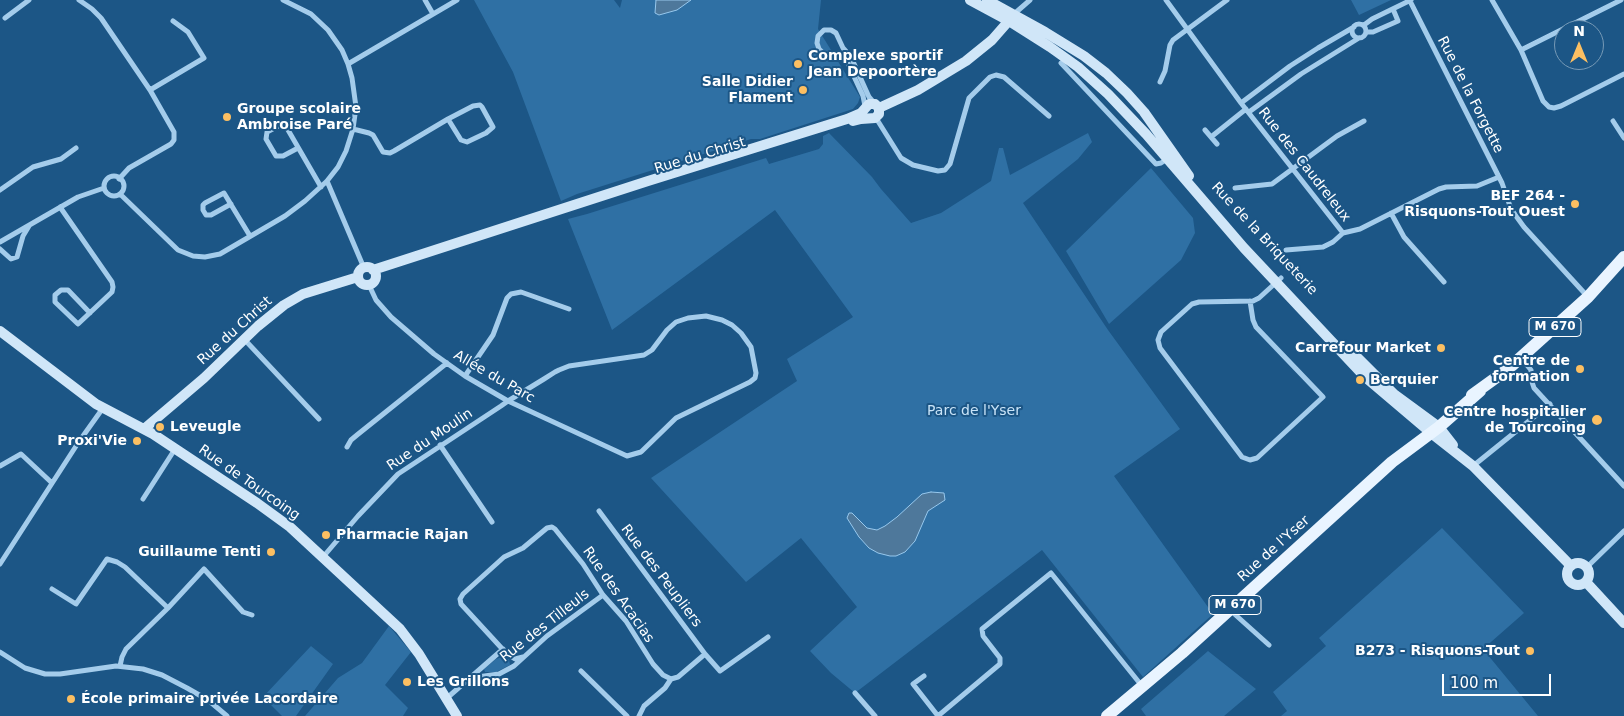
<!DOCTYPE html>
<html>
<head>
<meta charset="utf-8">
<style>
	body { margin:0 }
	#map { position:relative; width:1624px; height:716px; overflow:hidden; background:#1c5686; font-family:"DejaVu Sans",sans-serif }
	canvas { display:block }
	.north { position:absolute; left:1554px; top:20px; width:50px; height:50px; box-sizing:border-box; background:#1c5686; border:1px solid #779ab6; border-radius:50%; rotate:0deg; font-size:14px; font-weight:700; line-height:20px; text-align:center; color:#fff }
	.north::after { content:''; display:block; margin:auto; width:18px; height:22px; background:#fcbf62; clip-path:polygon(50% 0,100% 100%,50% 72%,0 100%) }
	.scale { position:absolute; left:1442px; top:674px; width:109px; height:22px; box-sizing:border-box; border:2px solid #fff; border-top:0; padding-left:6px; font-size:15px; line-height:18px; white-space:nowrap; color:#fff; -webkit-text-stroke:4px #1c5686; paint-order:stroke }
</style>
</head>
<body>
<div id="map">
<canvas width="1624" height="716"></canvas>
<div class="north">N</div>
<div class="scale">100 m</div>
</div>
<script>
const ctx = document.querySelector('canvas').getContext('2d');
ctx.lineJoin = 'round';
function fillPath(path, color) {
  ctx.fillStyle = color;
  ctx.fill(path, 'evenodd');
}
function poly(rows) {
  const path = new Path2D();
  for (const r of rows) {
    if (r.length === 3) {
      path.moveTo(r[0] + r[2], r[1]);
      path.arc(r[0], r[1], r[2], 0, 2 * Math.PI);
      continue;
    }
    path.moveTo(r[0], r[1]);
    for (let i = 2; i < r.length; i += 2) path.lineTo(r[i], r[i + 1]);
  }
  return path;
}
function stroke(path, color, width, dash) {
  ctx.strokeStyle = color;
  ctx.lineWidth = width;
  ctx.lineCap = dash ? 'butt' : 'round';
  ctx.setLineDash(dash || []);
  ctx.stroke(path);
}
function write(font, color, halo, rows, align = 'center') {
  ctx.font = font + ' "DejaVu Sans",sans-serif';
  ctx.lineWidth = 4;
  ctx.setLineDash([]);
  ctx.textBaseline = 'middle';
  ctx.strokeStyle = halo;
  ctx.fillStyle = color;
  for (const [text, x, y, turn = 0] of rows) {
    ctx.save();
    ctx.translate(x, y);
    ctx.rotate((+turn || 0) * Math.PI / 180);
    ctx.textAlign = isNaN(turn) ? turn : align;
    if (halo) ctx.strokeText(text, 0, 0);
    ctx.fillText(text, 0, 0);
    ctx.restore();
  }
}
const green = poly([
	[474,0,614,0,620,8,622,0,821,0,818,29,860,97,858,103,853,109,760,139,751,139,577,194,561,201,513,72],
	[1351,0,1391,0,1359,15],
	[829,133,872,177,881,189,911,223,941,213,991,181,999,148,1003,148,1010,175,1088,133,1092,142,1078,159,1023,203,1108,330,1180,429,1114,476,1213,614,1143,677,1042,550,855,693,831,673,810,651,857,607,801,538,746,582,651,478,797,381,787,359,853,317,775,210,612,330,568,219,587,214,766,158,769,164,819,149,823,144,823,136],
	[1151,168,1193,218,1195,233,1181,260,1109,324,1066,251],
	[1442,528,1524,613,1483,649,1538,716,1281,716,1287,711,1273,692,1326,646,1319,638],
	[389,626,411,652,385,685,408,708,403,716,305,716,338,678,362,663],
	[311,646,333,664,296,716,282,716,263,697],
	[1208,651,1256,689,1224,716,1146,716,1141,709],
	[502,657,509,659,510,665,496,672,485,672,484,669,496,659]
]);
const water = poly([
	[656,0,691,0,677,10,659,15,655,13,656,0],
	[931,492,944,493,945,500,928,511,915,541,905,552,896,556,890,556,878,553,869,548,859,537,847,518,849,513,852,513,867,528,877,530,885,526,897,517,922,494,931,492]
]);
const street = poly([
	[79,0,92,9,101,18,150,90,174,132,174,140,171,144,129,168,119,179],
	[425,0,433,14],
	[1166,0,1241,103,1343,233,1360,229,1439,189,1446,187,1477,186,1499,177],
	[1492,0,1521,50,1543,101,1549,107,1554,108,1561,106,1624,74],
	[1410,1,1502,183,1511,209,1524,227,1588,297],
	[1014,14,1030,0],
	[5,18,29,0],
	[1359,31,7],
	[1364,25,1372,19,1411,0],
	[1366,32,1373,32,1398,21,1393,9],
	[1521,50,1621,0],
	[1061,63,1156,164,1161,163,1167,159],
	[348,64,457,0],
	[1160,82,1165,71,1170,45,1173,40,1227,0],
	[150,90,204,58,188,32,173,21],
	[1241,103,1290,66,1318,48,1354,27],
	[865,106,863,96,846,59,840,55,824,54,819,49,817,43,818,36,824,30,831,30,836,33,843,48,851,57,869,97,875,104],
	[1249,112,1301,74,1359,38],
	[876,118,901,158,913,165,938,171,945,170,950,164,969,98,990,77,996,75,1004,77,1049,116],
	[1613,121,1624,138],
	[353,129,369,133,373,135,383,152,390,153,394,151,448,119,473,106,480,105,482,107,493,127,486,133,467,142,461,140,448,119],
	[1205,130,1217,144],
	[1211,137,1246,109],
	[298,148,283,156,276,156,266,139,267,132,284,123,321,187],
	[114,186,10],
	[327,181,364,268],
	[1235,188,1272,184,1337,136,1364,121],
	[0,190,33,167,61,159,76,148],
	[120,194,178,250,193,256,205,257,220,254,285,216,305,201,327,181,338,167,346,151,353,129,356,107,352,78,348,64,342,50,328,30,311,14,283,0],
	[231,204,211,215,206,215,203,210,203,205,205,203,224,193,250,236],
	[60,207,112,282,113,287,112,292,78,324,55,302,55,295,61,290,68,290,90,313],
	[1391,213,1404,237,1444,282],
	[0,242,78,197,104,188],
	[0,249,11,259,17,257,23,236,29,226],
	[1286,250,1323,247,1333,242,1343,233],
	[1250,301,1253,320,1256,327,1323,397,1257,458,1250,460,1242,457,1160,348,1158,340,1161,332,1192,304,1199,302,1253,301,1259,298,1281,278],
	[244,339,319,419],
	[1521,358,1531,370,1531,379,1534,388,1624,486],
	[465,376,493,335,507,298,511,294,521,292,569,309],
	[440,445,492,522],
	[347,447,351,440,357,435,447,363],
	[0,466,21,454,52,483],
	[1473,466,1550,404],
	[143,499,175,449],
	[599,511,705,654],
	[323,557,358,516,398,474,501,406,508,401,544,379,555,372,559,370,569,366,644,355,652,350,667,330,676,322,688,318,706,316,722,320,732,325,741,333,751,347,756,373,755,378,750,382,676,418,641,452,627,456,508,401,465,376,434,354,391,317,376,300,369,285],
	[0,564,78,443,103,408],
	[1587,567,1624,531],
	[52,589,76,604,107,559,117,562,125,567,168,608],
	[1230,610,1269,645],
	[0,652,25,668,45,674,60,674,116,666,143,669,162,675,187,688,208,700,227,716],
	[523,657,515,659,507,654,461,604,460,599,463,594,504,557,523,548,547,528,552,527,555,529,583,564,603,595,626,621,653,664,663,675,671,679],
	[120,666,122,657,126,649,168,608,204,569,243,612,252,615],
	[581,671,627,716],
	[924,676,913,684,938,716],
	[470,678,499,674,514,666,547,636,603,595],
	[671,679,678,677,705,654,720,671,768,637],
	[855,693,875,716],
	[447,698,503,649],
	[639,716,644,706,665,688,671,679],
	[938,716,1000,664,1000,658,983,636,982,629,1051,573,1142,686]
]);
const secondary = poly([
	[970,0,1009,21,1050,47,1078,67,1108,94,1146,134,1244,248,1365,377,1431,433,1473,466,1571,566],
	[987,0,1045,32,1084,56,1106,73,1127,93,1144,112,1189,176],
	[879,108,918,90,966,61,992,40,1013,16],
	[853,121,861,119,875,118,879,114,879,108],
	[367,276,9],
	[373,270,648,181,847,119,861,113,869,104,875,104,879,108],
	[0,331,96,404,153,434,257,503,290,527,400,629,419,654,457,716],
	[1352,352,1394,394,1439,427,1453,445],
	[144,429,204,378,258,326,284,305,303,294,358,277],
	[1578,574,11],
	[1586,582,1624,623]
]);
const primary = poly([
	[1472,395,1508,369,1588,297,1624,257],
	[1107,716,1182,653,1392,462,1439,427,1480,391]
]);
const markers = [
	[798,64,5,"#fcbf62"],
	[803,90,5,"#fcbf62"],
	[227,117,5,"#fcbf62"],
	[1575,204,5,"#fcbf62"],
	[1441,348,5,"#fcbf62"],
	[1580,369,5,"#fcbf62"],
	[1360,380,5,"#fcbf62"],
	[1597,420,6,"#fcbf62"],
	[160,427,5,"#fcbf62"],
	[137,441,5,"#fcbf62"],
	[326,535,5,"#fcbf62"],
	[271,552,5,"#fcbf62"],
	[1530,651,5,"#fcbf62"],
	[407,682,5,"#fcbf62"],
	[71,699,5,"#fcbf62"]
];
const shields = [
	[1555,327,52],
	[1235,605,52]
];
const shieldNames = [
	["M 670",1555,327],
	["M 670",1235,605]
];
const poiNames = [
	["Complexe sportif",808,56,"left"],
	["Jean Depoortère",808,72,"left"],
	["Salle Didier",793,82],
	["Flament",793,98],
	["Groupe scolaire",237,109,"left"],
	["Ambroise Paré",237,125,"left"],
	["BEF 264 -",1565,196],
	["Risquons-Tout Ouest",1565,212],
	["Carrefour Market",1431,348],
	["Centre de",1570,361],
	["formation",1570,377],
	["Berquier",1370,380,"left"],
	["Centre hospitalier",1586,412],
	["de Tourcoing",1586,428],
	["Leveugle",170,427,"left"],
	["Proxi'Vie",127,441],
	["Pharmacie Rajan",336,535,"left"],
	["Guillaume Tenti",261,552],
	["B273 - Risquons-Tout",1520,651],
	["Les Grillons",417,682,"left"],
	["École primaire privée Lacordaire",81,699,"left"]
];
const streetNames = [
	["Rue de la Forgette",1470,95,63],
	["Rue du Christ",700,156,-17],
	["Rue des Caudreleux",1304,165,52],
	["Rue de la Briqueterie",1264,239,47],
	["Rue du Christ",235,331,-42],
	["Allée du Parc",494,377,30],
	["Rue du Moulin",430,440,-34],
	["Rue de Tourcoing",249,483,35],
	["Rue de l'Yser",1274,549,-42],
	["Rue des Peupliers",661,576,53],
	["Rue des Acacias",618,595,55],
	["Rue des Tilleuls",545,626,-38]
];
const parkNames = [
	["Parc de l'Yser",974,411]
];
fillPath(green, '#2f70a4');
fillPath(water, '#4e789b');
stroke(water, '#97c8ed', 1);
stroke(street, '#a4cceb', 5);
stroke(secondary, '#d0e6f8', 10);
stroke(primary, '#e9f4ff', 12);
for (const [x, y, r, color] of markers) {
  const dot = new Path2D();
  dot.arc(x, y, r, 0, 2 * Math.PI);
  ctx.fillStyle = color;
  ctx.fill(dot);
  stroke(dot, '#1c5686', 2);
}
for (const [x, y, w] of shields) {
  const box = new Path2D();
  box.roundRect(x - w / 2, y - 9.5, w, 19, 4);
  ctx.fillStyle = '#1c5686';
  ctx.fill(box);
  stroke(box, '#fff', 1);
}
write('bold 12px', '#fff', null, shieldNames);
write('bold 14px', '#fff', '#1c5686', poiNames, 'right');
write('14px', '#fff', '#1c5686', streetNames);
write('14px', '#c9e4f8', '#1c5686', parkNames);
</script>
</body>
</html>
